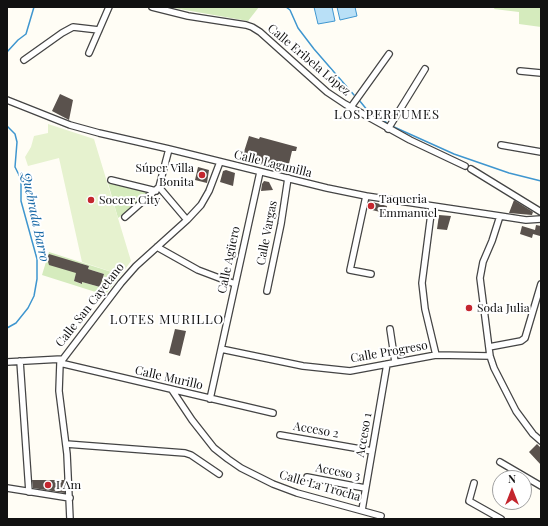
<!DOCTYPE html>
<html>
<head>
<meta charset="utf-8">
<style>
	body { margin:0 }
	#map { position:relative; width:548px; height:526px; overflow:hidden; background:#fffdf5; font-family:"Playfair Display",serif }
	canvas { display:block }
	.frame { position:absolute; inset:0; border:8px solid #111; pointer-events:none }
	.north { position:absolute; left:492px; top:470px; width:40px; height:40px; box-sizing:border-box; background:#fff; border:1px solid #a0a0a0; border-radius:50%; rotate:0deg; font-size:11px; font-weight:700; line-height:16px; text-align:center; color:#111 }
	.north::after { content:''; display:block; margin:auto; width:14px; height:18px; background:#c4262e; clip-path:polygon(50% 0,100% 100%,50% 72%,0 100%) }
</style>
</head>
<body>
<div id="map">
<canvas width="548" height="526"></canvas>
<div class="frame"></div>
<div class="north">N</div>
</div>
<script>
const ctx = document.querySelector('canvas').getContext('2d');
ctx.lineJoin = 'round';
function fillPath(path, color) {
  ctx.fillStyle = color;
  ctx.fill(path, 'evenodd');
}
function poly(rows) {
  const path = new Path2D();
  for (const r of rows) {
    path.moveTo(r[0], r[1]);
    for (let i = 2; i < r.length; i += 2) path.lineTo(r[i], r[i + 1]);
  }
  return path;
}
function stroke(path, color, width, dash) {
  ctx.strokeStyle = color;
  ctx.lineWidth = width;
  ctx.lineCap = dash ? 'butt' : 'round';
  ctx.setLineDash(dash || []);
  ctx.stroke(path);
}
function write(font, color, halo, rows, align = 'center') {
  ctx.font = font + ' "Playfair Display",serif';
  ctx.lineWidth = 4;
  ctx.setLineDash([]);
  ctx.textBaseline = 'middle';
  ctx.strokeStyle = halo;
  ctx.fillStyle = color;
  for (const [text, x, y, turn = 0] of rows) {
    ctx.save();
    ctx.translate(x, y);
    ctx.rotate((+turn || 0) * Math.PI / 180);
    ctx.textAlign = isNaN(turn) ? turn : align;
    if (halo) ctx.strokeText(text, 0, 0);
    ctx.fillText(text, 0, 0);
    ctx.restore();
  }
}
const green = poly([
	[168,7,259,7,248,21],
	[495,7,541,7,541,27,519,24,519,12,494,9],
	[108,183,148,192,149,194,118,218],
	[49,252,121,275,105,295,42,275],
	[79,263,89,266,88,269,104,274,100,287,82,282,81,284,74,281]
]);
const pitch = poly([
	[48,124,94,139,131,261,121,275,82,262,59,158,28,166,25,157,31,147,34,136,48,133]
]);
const water = poly([
	[314,7,332,7,335,21,318,24,314,7],
	[337,7,355,7,357,16,340,20,337,7]
]);
const stream = poly([
	[286,7,290,10,298,28,314,49,354,95],
	[7,52,18,40,26,34,34,7],
	[359,100,368,111,387,123],
	[7,126,15,134,17,142,15,167,21,179,21,201,37,259,37,279,34,296,28,308,16,323,7,328],
	[394,127,454,154,509,173,541,181]
]);
const building = poly([
	[60,94,73,100,69,120,52,111],
	[249,136,259,139,260,137,297,147,296,151,292,151,287,172,272,169,242,158],
	[198,167,209,170,207,183,195,180],
	[226,170,235,173,233,186,220,182,223,171],
	[264,181,269,182,273,190,261,191,262,184],
	[514,200,533,212,532,215,509,213],
	[369,201,387,206,385,219,378,217,380,212,368,209],
	[439,215,451,216,447,230,437,229],
	[536,225,541,226,540,236,533,234,532,238,520,234,522,226,535,230],
	[49,254,89,266,88,269,104,274,100,287,82,282,82,284,74,281,76,273,49,265,47,258],
	[175,329,186,331,180,356,169,353],
	[537,444,541,448,541,465,529,452],
	[32,480,64,480,65,493,33,488]
]);
const minor = poly([
	[152,7,188,16,246,25,252,27,260,32,327,92,345,104,410,140,465,166],
	[89,53,109,7],
	[24,60,62,33,73,27,99,30],
	[520,71,541,73],
	[7,100,70,125,99,133,169,149,327,188,366,196,500,216,526,220,541,219],
	[351,107,389,54],
	[388,129,425,69],
	[501,145,541,152],
	[471,169,541,212],
	[111,180,156,191],
	[159,187,187,220],
	[366,196,350,270,371,274],
	[432,206,422,283,425,309,436,355],
	[500,216,492,241,483,262,480,278,490,356,494,368,516,411,533,434,541,441],
	[125,217,159,187,169,149],
	[157,247,198,270,235,284],
	[267,291,281,224,288,178],
	[390,329,395,362],
	[489,347,521,341,525,338,541,284],
	[221,349,303,366,350,371,436,355,490,356],
	[20,361,29,492],
	[7,362,62,359],
	[60,363,273,413],
	[172,390,192,420,214,448,228,459,241,468,273,484,297,493,381,516],
	[210,399,260,172],
	[280,435,372,451],
	[66,444,185,453,191,455,219,474],
	[500,462,541,486],
	[307,477,365,488],
	[474,483,469,501,501,519],
	[7,488,70,498],
	[362,510,387,364],
	[70,519,67,454,59,391,60,363,121,283,136,266,187,220,201,205,209,191,220,162]
]);
const markers = [
	[202,175,4,"#c4262e"],
	[91,200,4,"#c4262e"],
	[371,206,4,"#c4262e"],
	[469,308,4,"#c4262e"],
	[48,485,4,"#c4262e"]
];
const streetNames = [
	["Calle Eribela López",309,60,40],
	["Calle Lagunilla",273,164,14],
	["Calle Vargas",267,233,-79],
	["Calle Agüero",229,260,-78],
	["Calle San Cayetano",90,305,-52],
	["Calle Progreso",389,352,-10],
	["Calle Murillo",169,378,13],
	["Acceso 2",316,430,10],
	["Acceso 1",364,435,-80],
	["Acceso 3",338,472,11],
	["Calle La Trocha",320,486,16]
];
const poiNames = [
	["Súper Villa",194,168,"right"],
	["Bonita",194,182,"right"],
	["Taqueria",379,199],
	["Emmanuel",379,213],
	["Soccer City",99,200],
	["Soda Julia",477,308],
	["I Am",56,485]
];
const neighbourhoodNames = [
	["LOS PERFUMES",387,115],
	["LOTES MURILLO",167,320]
];
const waterNames = [
	["Quebrada Barro",35,217,78]
];
fillPath(green, '#d5ebbd');
fillPath(pitch, '#e6f2cf');
fillPath(water, '#b9e0f7');
stroke(water, '#3f96cf', 1);
stroke(stream, '#3f96cf', 1.5);
fillPath(building, '#5a524d');
stroke(minor, '#444', 8);
stroke(minor, '#fff', 5.5);
for (const [x, y, r, color] of markers) {
  const dot = new Path2D();
  dot.arc(x, y, r, 0, 2 * Math.PI);
  ctx.fillStyle = color;
  ctx.fill(dot);
  stroke(dot, '#fff', 1.5);
}
write('12px', '#111', '#fff', streetNames);
write('12px', '#111', '#fff', poiNames, 'left');
ctx.letterSpacing = '1px';
write('13px', '#111', '#fff', neighbourhoodNames);
ctx.letterSpacing = '0px';
write('italic 13px', '#1768a6', '#fff', waterNames);
</script>
</body>
</html>
